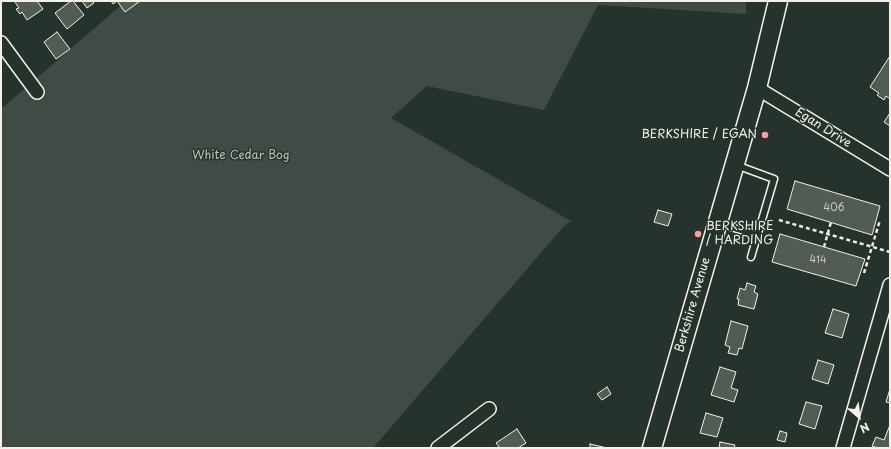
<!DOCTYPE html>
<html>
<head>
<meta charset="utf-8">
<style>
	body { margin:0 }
	#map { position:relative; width:891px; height:449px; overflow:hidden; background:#26332d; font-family:"Playpen Sans",sans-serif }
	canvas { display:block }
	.frame { position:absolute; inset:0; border:2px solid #f4f1e8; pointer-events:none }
	.north { position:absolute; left:839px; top:397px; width:40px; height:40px; -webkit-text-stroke:3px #26332d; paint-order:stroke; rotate:152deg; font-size:11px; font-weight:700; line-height:16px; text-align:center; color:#f4f1e8 }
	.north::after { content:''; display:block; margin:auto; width:14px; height:18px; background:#f4f1e8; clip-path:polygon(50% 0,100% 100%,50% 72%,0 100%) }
</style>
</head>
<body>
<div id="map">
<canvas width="891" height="449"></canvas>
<div class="frame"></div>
<div class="north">N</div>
</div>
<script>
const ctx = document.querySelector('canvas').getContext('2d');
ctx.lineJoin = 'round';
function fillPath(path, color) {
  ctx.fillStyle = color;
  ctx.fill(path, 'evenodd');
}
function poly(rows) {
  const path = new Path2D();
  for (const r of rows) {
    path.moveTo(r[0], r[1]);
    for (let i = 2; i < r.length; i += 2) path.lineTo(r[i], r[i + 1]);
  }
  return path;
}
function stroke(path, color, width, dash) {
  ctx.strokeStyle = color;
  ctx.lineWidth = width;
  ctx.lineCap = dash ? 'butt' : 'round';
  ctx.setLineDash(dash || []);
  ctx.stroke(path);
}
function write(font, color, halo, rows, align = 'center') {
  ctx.font = font + ' "Playpen Sans",sans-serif';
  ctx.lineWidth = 3;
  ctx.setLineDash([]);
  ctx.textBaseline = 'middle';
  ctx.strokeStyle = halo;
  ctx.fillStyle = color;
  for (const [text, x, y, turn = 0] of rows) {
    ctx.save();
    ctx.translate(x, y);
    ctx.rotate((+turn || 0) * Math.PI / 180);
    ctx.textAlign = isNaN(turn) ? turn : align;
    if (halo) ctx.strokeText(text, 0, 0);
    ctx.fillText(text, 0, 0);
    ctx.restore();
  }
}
const green = poly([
	[126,1,746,1,746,14,598,5,544,110,427,86,391,118,571,221,564,226,373,448,1,448,1,109]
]);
const building = poly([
	[16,1,37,1,43,9,27,20,22,12,20,14,16,9,19,8,15,2,16,1],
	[71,1,73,1,84,15,67,29,55,13,71,1],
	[82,1,92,1,94,3,87,8,82,1],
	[111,1,140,1,125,12,117,1,113,4,111,1],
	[57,32,70,49,56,59,44,42,57,32],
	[890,56,890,99,886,96,884,100,877,95,879,93,870,87,890,56],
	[890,113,890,126,884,122,890,113],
	[795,181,880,206,872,235,787,209,795,181],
	[658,210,672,214,668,226,654,222,658,210],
	[780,234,865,259,856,286,772,262,780,234],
	[747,283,756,286,754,292,758,294,754,309,738,305,739,299,737,299,740,288,745,290,747,283],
	[833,309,849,314,842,338,825,333,833,309],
	[731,321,748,326,742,349,739,348,737,355,728,353,730,347,725,345,731,321],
	[818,360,834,365,828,384,812,379,818,360],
	[720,367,736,372,731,388,738,390,734,402,711,395,720,367],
	[607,387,611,394,602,400,597,394,607,387],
	[890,389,890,403,886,402,890,389],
	[806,402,822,406,815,429,799,424,806,402],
	[706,413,723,418,717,437,700,433,706,413],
	[890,425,890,448,878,448,872,446,876,437,884,440,890,425],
	[517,429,526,443,518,448,500,448,496,443,517,429],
	[780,431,787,433,785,442,777,440,780,431],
	[720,442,735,445,734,448,719,448,720,442],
	[590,444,607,448,590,448,590,444]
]);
const path = poly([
	[779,220,890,252],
	[824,247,831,222],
	[864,273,880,220]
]);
const service = poly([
	[736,165,774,179,751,257],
	[718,223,757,235]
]);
const minor = poly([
	[1,43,37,92],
	[757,88,890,169],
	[438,448,489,409],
	[843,448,890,285]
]);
const secondary = poly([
	[652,448,757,88,778,1]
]);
const markers = [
	[765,135,4,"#ff9aa2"],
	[698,234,4,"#ff9aa2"]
];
const numberNames = [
	["406",834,208],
	["414",818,260]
];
const streetNames = [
	["Egan Drive",823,128,32],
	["Berkshire Avenue",693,305,-74]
];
const poiNames = [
	["BERKSHIRE / EGAN",757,135],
	["BERKSHIRE",706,227,"left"],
	["/ HARDING",706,241,"left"]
];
const parkNames = [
	["White Cedar Bog",241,156]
];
fillPath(green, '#414b45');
fillPath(building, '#525c55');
stroke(building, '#f4f1e8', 1);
stroke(service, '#f4f1e8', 9);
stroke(minor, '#f4f1e8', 16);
stroke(secondary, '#f4f1e8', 21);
stroke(path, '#f4f1e8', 2.5, [4, 3]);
stroke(service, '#26332d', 6);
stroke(minor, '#26332d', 13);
stroke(secondary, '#26332d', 18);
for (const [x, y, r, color] of markers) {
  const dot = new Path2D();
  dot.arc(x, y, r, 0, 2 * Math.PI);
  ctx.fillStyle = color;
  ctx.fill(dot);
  stroke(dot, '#26332d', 1.5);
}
write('10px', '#ccccc3', null, numberNames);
write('12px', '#f4f1e8', '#26332d', streetNames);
write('12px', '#f4f1e8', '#26332d', poiNames, 'right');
write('12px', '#bebfb7', '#26332d', parkNames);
</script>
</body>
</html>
